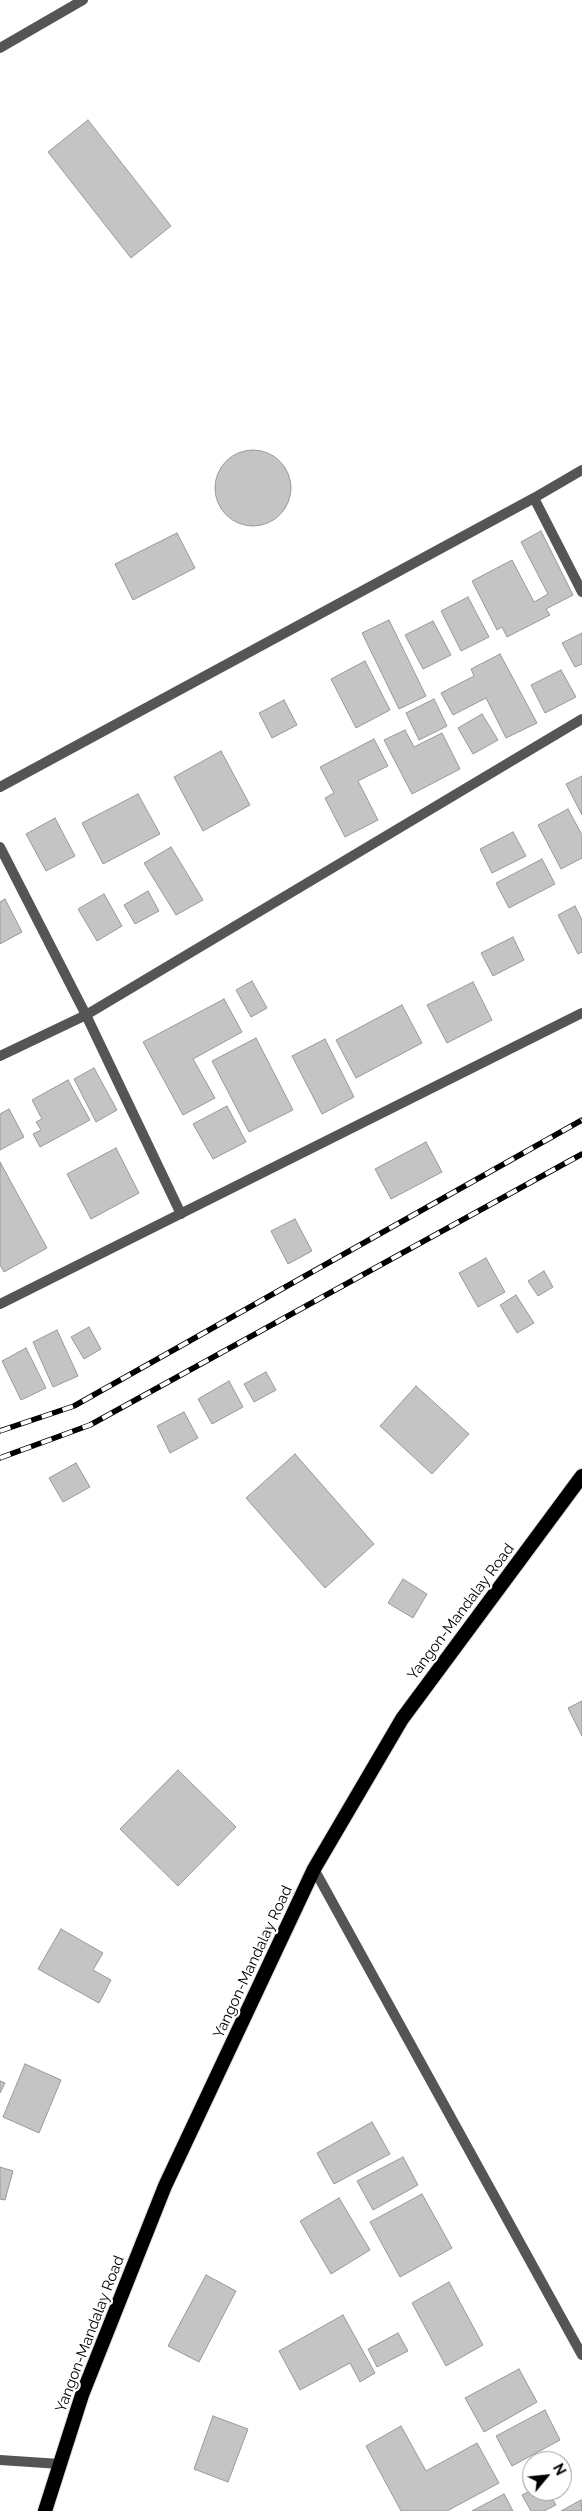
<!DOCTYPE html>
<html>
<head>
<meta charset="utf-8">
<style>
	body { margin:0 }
	#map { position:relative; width:582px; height:2511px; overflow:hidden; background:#fff; font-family:Raleway,sans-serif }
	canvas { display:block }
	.north { position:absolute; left:522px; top:2451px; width:50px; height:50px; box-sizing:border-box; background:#fff; border:1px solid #999; border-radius:50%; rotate:62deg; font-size:14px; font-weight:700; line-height:20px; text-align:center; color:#000 }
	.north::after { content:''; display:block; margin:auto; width:18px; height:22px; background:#000; clip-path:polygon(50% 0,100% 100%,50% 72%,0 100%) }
</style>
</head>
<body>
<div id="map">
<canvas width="582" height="2511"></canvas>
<div class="north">N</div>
</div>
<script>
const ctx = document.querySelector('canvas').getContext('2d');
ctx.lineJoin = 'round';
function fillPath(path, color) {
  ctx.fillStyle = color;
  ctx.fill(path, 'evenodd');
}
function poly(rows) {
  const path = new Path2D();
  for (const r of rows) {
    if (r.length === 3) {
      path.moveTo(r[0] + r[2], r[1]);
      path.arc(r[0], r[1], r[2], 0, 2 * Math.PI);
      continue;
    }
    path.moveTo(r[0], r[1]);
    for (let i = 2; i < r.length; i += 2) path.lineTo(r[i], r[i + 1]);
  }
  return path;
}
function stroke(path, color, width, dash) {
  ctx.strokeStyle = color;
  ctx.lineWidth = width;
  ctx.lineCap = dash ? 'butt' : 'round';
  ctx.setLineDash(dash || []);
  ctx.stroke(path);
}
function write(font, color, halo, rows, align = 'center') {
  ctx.font = font + ' Raleway,sans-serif';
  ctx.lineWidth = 4.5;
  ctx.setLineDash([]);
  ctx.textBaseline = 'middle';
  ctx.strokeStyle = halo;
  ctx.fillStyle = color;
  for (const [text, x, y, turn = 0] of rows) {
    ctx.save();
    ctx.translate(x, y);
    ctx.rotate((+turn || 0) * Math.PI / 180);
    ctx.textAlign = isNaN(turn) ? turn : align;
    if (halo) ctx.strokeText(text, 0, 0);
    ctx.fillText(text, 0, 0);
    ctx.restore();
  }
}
const building = poly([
	[88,120,171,226,131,258,48,152,88,120],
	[253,488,38],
	[541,531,573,595,546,609,550,615,507,637,502,627,497,630,472,581,512,560,534,602,548,594,521,542,541,531],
	[177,533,195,568,133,600,115,564,177,533],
	[468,597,489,637,461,651,441,611,468,597],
	[389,620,426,696,399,709,362,633,389,620],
	[433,621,451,655,423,669,405,635,433,621],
	[582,633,582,664,575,667,562,643,582,633],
	[500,654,537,723,506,738,486,698,453,715,441,693,474,676,471,669,500,654],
	[365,661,390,710,356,728,331,679,365,661],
	[561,670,576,697,545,713,531,685,561,670],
	[434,699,447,726,419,740,406,713,434,699],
	[284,700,297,725,272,738,259,713,284,700],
	[482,714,498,740,473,754,458,728,482,714],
	[405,730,414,747,442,733,460,769,412,794,384,740,405,730],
	[374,739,388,766,358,781,378,820,345,837,325,798,334,793,320,767,374,739],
	[221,751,250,805,203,831,174,777,221,751],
	[582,776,582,815,566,784,582,776],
	[138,794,160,834,103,864,82,823,138,794],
	[568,809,582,835,582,858,561,869,538,825,568,809],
	[55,818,75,856,46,871,26,834,55,818],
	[513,832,526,856,492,873,480,849,513,832],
	[171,847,203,900,176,915,144,863,171,847],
	[542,859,555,884,509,908,496,883,542,859],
	[148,891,159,911,135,924,124,905,148,891],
	[104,894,122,926,97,941,78,909,104,894],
	[5,899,22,932,0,944,0,902,5,899],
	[575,906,582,920,582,952,578,954,558,915,575,906],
	[513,937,524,960,493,976,481,953,513,937],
	[252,981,267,1008,251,1017,236,990,252,981],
	[473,982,492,1020,447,1043,427,1005,473,982],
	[224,999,242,1032,193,1059,215,1098,183,1115,143,1042,224,999],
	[402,1005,422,1043,356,1078,336,1040,402,1005],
	[256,1038,293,1110,249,1132,212,1061,256,1038],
	[325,1039,354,1097,322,1114,292,1056,325,1039],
	[94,1068,117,1110,96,1122,74,1079,94,1068],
	[68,1080,90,1120,40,1147,33,1134,41,1130,36,1122,42,1119,32,1100,68,1080],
	[227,1106,246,1142,213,1159,193,1124,227,1106],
	[9,1109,24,1137,0,1150,0,1114,9,1109],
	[426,1142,442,1172,391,1199,375,1169,426,1142],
	[116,1148,139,1193,91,1219,67,1174,116,1148],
	[0,1162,47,1248,4,1272,0,1265,0,1162],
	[295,1219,312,1251,288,1264,271,1231,295,1219],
	[486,1258,505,1292,478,1307,459,1273,486,1258],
	[544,1271,553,1287,538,1296,528,1281,544,1271],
	[516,1295,534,1323,517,1333,500,1305,516,1295],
	[89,1327,101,1349,84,1359,71,1337,89,1327],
	[57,1330,78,1376,53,1387,33,1342,57,1330],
	[26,1348,46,1388,21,1400,2,1361,26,1348],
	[266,1372,276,1390,254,1402,244,1384,266,1372],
	[229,1381,243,1407,212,1424,198,1399,229,1381],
	[416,1386,469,1434,432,1474,380,1426,416,1386],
	[184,1412,198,1438,170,1453,157,1426,184,1412],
	[295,1454,374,1544,325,1588,246,1498,295,1454],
	[76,1463,90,1487,63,1502,49,1478,76,1463],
	[403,1579,427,1594,413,1618,388,1603,403,1579],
	[582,1701,582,1736,568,1708,582,1701],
	[178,1770,236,1827,178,1886,120,1829,178,1770],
	[61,1929,103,1953,93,1970,111,1980,99,2003,38,1969,61,1929],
	[25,2064,61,2080,39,2133,3,2117,25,2064],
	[0,2081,5,2083,0,2093,0,2081],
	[372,2122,390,2154,334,2184,317,2153,372,2122],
	[403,2157,418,2185,373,2210,357,2181,403,2157],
	[0,2167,13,2171,5,2200,0,2199,0,2167],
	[422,2194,452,2248,400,2277,370,2222,422,2194],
	[339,2198,370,2250,331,2274,300,2221,339,2198],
	[206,2275,236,2291,199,2362,168,2346,206,2275],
	[449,2282,483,2345,446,2366,412,2303,449,2282],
	[343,2315,375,2373,360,2382,350,2363,300,2390,279,2351,343,2315],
	[398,2333,408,2351,377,2367,368,2349,398,2333],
	[519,2369,537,2402,484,2432,465,2398,519,2369],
	[545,2410,560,2440,512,2466,496,2436,545,2410],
	[213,2416,248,2429,228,2482,194,2469,213,2416],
	[401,2426,426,2471,477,2443,499,2483,447,2511,401,2511,366,2446,401,2426],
	[532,2490,548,2491,556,2505,544,2511,531,2511,522,2495,532,2490],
	[504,2494,513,2511,472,2511,504,2494],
	[581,2500,582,2511,561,2511,581,2500]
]);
const minor = poly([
	[0,48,83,0],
	[534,498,582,592],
	[0,787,534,498,582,470],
	[0,847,86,1015,181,1214],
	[0,1056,86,1015,582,719],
	[0,1304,582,1013],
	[314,1869,582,2355],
	[0,2460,60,2464]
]);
const trunk = poly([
	[45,2511,82,2395,165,2186,314,1869,402,1719,582,1476]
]);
const rail = poly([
	[0,1431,74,1406,582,1120],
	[0,1458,90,1425,582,1154]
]);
const streetNames = [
	["Yangon-Mandalay Road",461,1612,-53],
	["Yangon-Mandalay Road",253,1962,-65],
	["Yangon-Mandalay Road",90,2334,-69]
];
fillPath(building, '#c4c4c4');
stroke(building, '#999', 1);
stroke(trunk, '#dbdbdb', 16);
stroke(minor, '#555', 10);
stroke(trunk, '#000', 14);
stroke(rail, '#000', 5.5);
stroke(rail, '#fff', 4, [11]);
write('15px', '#000', '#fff', streetNames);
</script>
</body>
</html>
